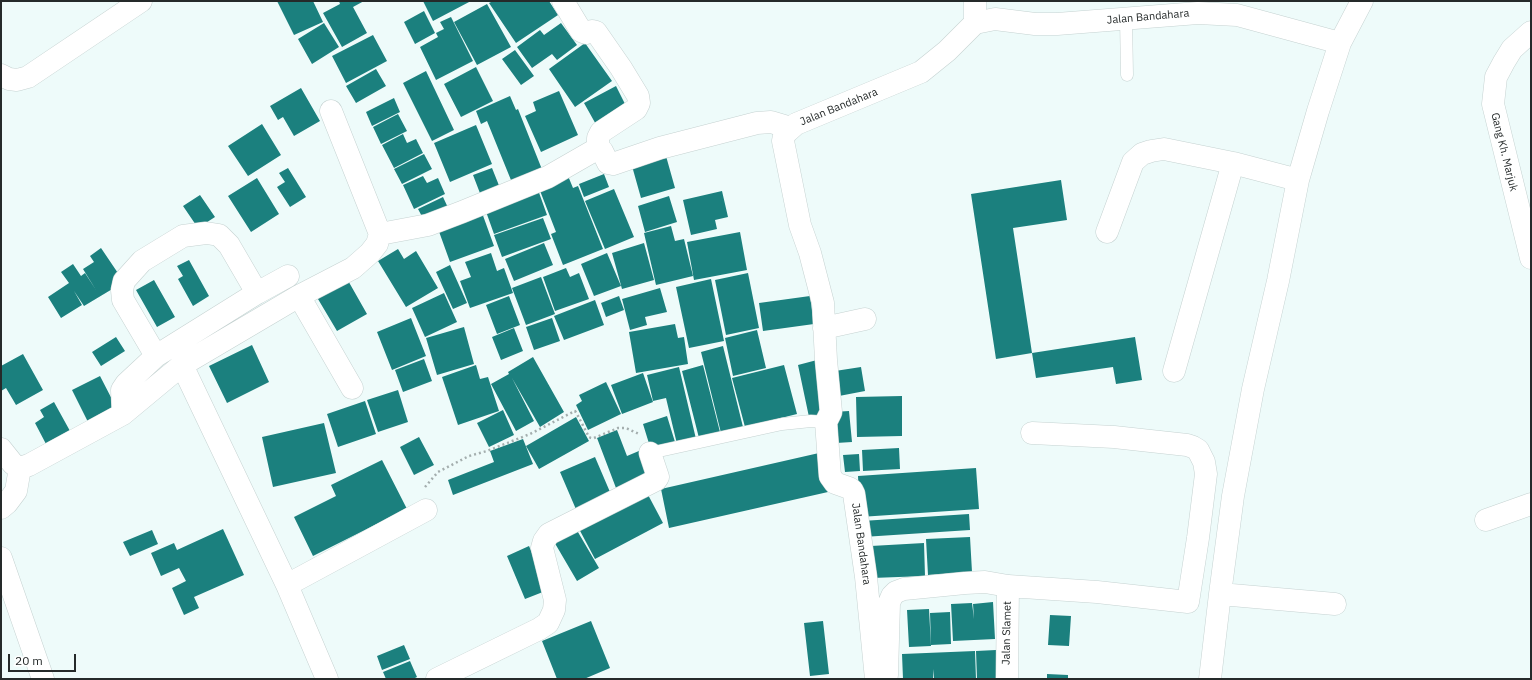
<!DOCTYPE html>
<html>
<head>
<meta charset="utf-8">
<style>
	body { margin:0 }
	#map { position:relative; width:1532px; height:680px; overflow:hidden; background:#eefbfa; font-family:"IBM Plex Sans",sans-serif }
	canvas { display:block }
	.frame { position:absolute; inset:0; border:2px solid #252a2a; pointer-events:none }
	.scale { position:absolute; left:8px; top:654px; width:68px; height:18px; box-sizing:border-box; border:2px solid #252a2a; border-top:0; padding-left:5px; font-size:12px; line-height:14px; white-space:nowrap; color:#252a2a; -webkit-text-stroke:3px #fff; paint-order:stroke }
</style>
</head>
<body>
<div id="map">
<canvas width="1532" height="680"></canvas>
<div class="frame"></div>
<div class="scale">20 m</div>
</div>
<script>
const ctx = document.querySelector('canvas').getContext('2d');
ctx.lineJoin = 'round';
function fillPath(path, color) {
  ctx.fillStyle = color;
  ctx.fill(path, 'evenodd');
}
function poly(rows) {
  const path = new Path2D();
  for (const r of rows) {
    path.moveTo(r[0], r[1]);
    for (let i = 2; i < r.length; i += 2) path.lineTo(r[i], r[i + 1]);
  }
  return path;
}
function stroke(path, color, width, dash) {
  ctx.strokeStyle = color;
  ctx.lineWidth = width;
  ctx.lineCap = dash ? 'butt' : 'round';
  ctx.setLineDash(dash || []);
  ctx.stroke(path);
}
function write(font, color, halo, rows, align = 'center') {
  ctx.font = font + ' "IBM Plex Sans",sans-serif';
  ctx.lineWidth = 4;
  ctx.setLineDash([]);
  ctx.textBaseline = 'middle';
  ctx.strokeStyle = halo;
  ctx.fillStyle = color;
  for (const [text, x, y, turn = 0] of rows) {
    ctx.save();
    ctx.translate(x, y);
    ctx.rotate((+turn || 0) * Math.PI / 180);
    ctx.textAlign = isNaN(turn) ? turn : align;
    if (halo) ctx.strokeText(text, 0, 0);
    ctx.fillText(text, 0, 0);
    ctx.restore();
  }
}
const building = poly([
	[277,1,313,1,323,22,294,35],
	[339,1,364,1,353,7,367,33,342,47,323,13,340,4],
	[423,1,471,1,433,21],
	[493,1,549,1,558,15,516,43,489,3],
	[487,4,511,47,477,65,454,22],
	[424,11,435,33,415,44,404,22],
	[451,17,473,61,436,80,420,47,438,37,436,33,444,29,440,22],
	[324,23,339,47,312,64,298,39],
	[561,23,577,45,557,60,552,54,532,68,517,47,540,30,544,35],
	[373,35,387,61,346,83,332,56],
	[585,43,612,81,575,107,549,69],
	[515,50,534,76,521,85,502,59],
	[476,67,493,101,461,117,444,84],
	[376,69,386,86,356,103,346,86],
	[426,71,454,130,432,141,403,83],
	[616,86,629,112,598,128,584,103],
	[301,88,320,121,294,136,283,117,278,120,270,106],
	[559,91,578,135,541,152,525,116,536,111,533,102],
	[510,96,516,110,518,109,545,177,515,190,487,121,481,124,476,111],
	[394,98,400,112,372,126,366,112],
	[398,114,407,131,381,144,373,127],
	[262,124,281,155,248,176,228,146],
	[476,125,492,164,450,182,434,143],
	[403,134,407,143,416,139,423,153,394,168,382,145],
	[424,154,432,169,402,184,394,169],
	[666,156,675,188,641,198,632,166],
	[288,168,306,197,290,207,277,187,285,182,279,173],
	[492,168,502,193,483,201,473,175],
	[566,171,573,188,578,186,603,249,563,265,551,234,556,232,537,183],
	[604,174,609,187,584,197,579,184],
	[423,176,427,183,438,178,445,194,414,209,403,185],
	[257,178,279,214,251,232,228,196],
	[1061,180,1067,220,1013,228,1032,353,996,359,971,194],
	[537,187,547,215,494,234,484,206],
	[614,189,634,237,605,249,585,201],
	[722,191,728,217,715,220,717,229,691,235,683,200],
	[200,195,215,217,198,228,183,206],
	[669,196,677,222,645,232,638,206],
	[443,197,450,212,426,224,418,209],
	[481,210,494,246,450,262,437,226],
	[543,218,551,239,502,257,494,235],
	[671,226,675,241,684,239,693,276,656,285,644,233],
	[740,232,747,270,694,280,687,242],
	[544,243,553,265,514,281,505,259],
	[644,243,654,280,622,289,612,253],
	[101,248,124,282,84,306,74,291,82,305,61,318,48,297,69,283,61,272,73,264,81,276,85,273,96,290,83,269,94,262,90,256],
	[398,249,404,259,416,251,438,288,406,307,378,261],
	[491,253,497,271,504,268,513,293,470,308,460,281,471,277,465,262],
	[607,253,621,286,594,296,581,264],
	[189,260,209,296,193,306,178,279,183,276,177,266],
	[450,265,467,303,453,309,436,272],
	[566,268,570,277,579,273,589,299,555,311,543,277],
	[748,273,759,328,726,335,715,280],
	[346,277,367,314,337,331,315,294],
	[541,277,555,314,526,325,512,288],
	[711,279,724,341,689,348,676,287],
	[154,280,175,317,157,327,136,290],
	[660,288,667,312,645,317,647,325,630,330,622,299],
	[444,293,457,322,425,337,412,308],
	[509,296,520,325,497,334,486,305],
	[619,296,624,310,606,317,601,303],
	[810,296,814,324,763,331,759,303],
	[595,300,604,325,564,340,554,316],
	[411,318,426,356,392,370,377,332],
	[552,318,560,341,534,350,526,327],
	[675,324,678,338,684,337,688,364,636,373,629,332],
	[464,327,474,364,437,375,426,338],
	[514,328,523,351,501,360,492,337],
	[757,330,766,368,733,376,725,338],
	[116,337,125,351,101,366,92,352],
	[1135,337,1142,380,1116,384,1113,367,1036,378,1032,353],
	[252,345,269,382,227,403,209,366],
	[723,346,743,427,721,433,701,352],
	[23,354,43,390,16,405,6,388,1,391,1,366],
	[533,357,564,412,540,427,512,378,534,421,516,431,491,384,509,374,508,372],
	[424,359,432,381,403,392,395,370],
	[817,360,829,412,809,417,798,365],
	[476,365,480,379,488,377,499,411,458,425,442,377],
	[703,365,720,432,699,438,682,371],
	[784,365,797,414,745,427,732,378],
	[679,367,696,439,677,444,666,398,653,401,647,375],
	[861,367,865,391,839,396,835,371],
	[643,373,653,402,622,414,611,385],
	[100,376,117,409,89,424,72,390],
	[606,382,621,414,588,430,576,405,582,401,579,395],
	[398,390,408,422,378,432,367,400],
	[902,396,902,436,857,437,856,397],
	[365,401,376,434,338,447,327,414],
	[54,402,70,431,46,444,35,423,44,417,40,410],
	[503,410,514,435,489,447,477,423],
	[849,411,852,442,836,443,833,412],
	[667,416,675,442,651,450,643,424],
	[576,417,589,441,539,469,526,446],
	[324,423,336,473,273,487,262,437],
	[617,430,627,456,646,448,655,472,616,488,597,438],
	[419,437,434,465,414,475,400,447],
	[523,439,533,464,453,495,448,480,494,462,490,451],
	[899,448,900,469,863,471,862,450],
	[819,453,828,492,669,528,661,489],
	[859,454,860,471,845,472,843,455],
	[595,457,613,499,578,514,560,472],
	[382,460,407,509,313,556,294,517,336,496,331,485],
	[976,468,979,509,860,517,858,476],
	[646,491,663,523,595,559,578,527],
	[969,514,970,530,863,537,862,521],
	[575,527,599,568,577,581,553,540],
	[223,529,244,575,194,597,199,608,184,615,172,588,186,581,179,568,161,576,151,553,174,543,177,550],
	[152,530,158,544,130,556,123,542],
	[970,537,972,572,928,575,926,539],
	[924,543,925,576,872,578,871,546],
	[529,546,548,590,525,599,507,556],
	[993,602,995,639,953,641,951,604,972,603,974,619,973,604],
	[929,609,931,646,909,647,907,610],
	[950,612,951,644,931,645,930,613],
	[1050,615,1071,616,1069,646,1048,645],
	[591,621,610,668,584,679,557,679,542,641],
	[823,621,829,674,810,676,804,623],
	[404,645,410,659,382,670,377,656],
	[996,650,997,679,977,679,976,651],
	[975,651,976,679,934,679,933,669,933,679,903,679,902,654],
	[410,661,417,677,413,679,386,679,383,672],
	[1047,674,1068,675,1068,679,1047,679]
]);
const path = poly([
	[425,487,438,472,469,456,487,451,530,434,575,411,577,414,589,437,591,438,594,438,618,428,626,428,639,434]
]);
const service = poly([
	[1126,18,1127,75],
	[650,453,782,424,811,421,826,422]
]);
const minor = poly([
	[563,1,581,31,586,33,592,31,596,32,621,68,638,96,639,103,636,109,601,132,598,138,598,150],
	[975,23,975,1],
	[1531,32,1512,49,1504,62,1496,77,1493,104,1531,258],
	[1,75,9,79,17,80,28,77,141,1],
	[1107,232,1133,162,1142,154,1151,151,1164,149,1233,163,1298,180],
	[380,234,428,225,462,212,548,177,595,150,599,149,602,151,608,163,613,164,660,148,757,123,771,122,791,128],
	[299,296,352,388],
	[824,328,865,319],
	[156,356,123,300,122,290,124,281,142,261,183,236,206,233,219,235,229,245,257,293],
	[182,365,287,585,426,510],
	[1174,371,1233,163],
	[123,414,122,390,126,384,156,356,257,293,288,276],
	[1,449,13,464,20,468,29,465,123,414,182,365,299,296,353,268,370,253,377,244,380,234,331,111],
	[1,508,7,503,16,491,20,468],
	[1486,520,1531,504],
	[1,558,43,679],
	[287,585,327,679],
	[1220,594,1335,604],
	[887,675,889,603,892,596,896,592,904,589,965,583,985,582,1008,586,1097,592,1188,602,1198,538,1206,474,1204,462,1198,450,1193,447,1187,445,1114,437,1032,433],
	[437,679,539,629,548,623,554,610,555,600,542,548,544,541,549,534,656,480,658,477,650,453],
	[876,679,866,577,854,494,852,490,849,488,835,483,830,476,826,422,831,412,826,360,823,303,810,253,800,225,783,141,784,136,787,132,796,124,921,72,947,51,975,23,995,19,1035,24,1057,24,1198,13,1237,15,1340,43],
	[1007,679,1008,586],
	[1210,679,1220,594,1233,496,1253,389,1278,281,1298,180,1318,111,1340,43,1362,1]
]);
const streetNames = [
	["Jalan Bandahara",1148,17,-5],
	["Jalan Bandahara",839,107,-22],
	["Gang Kh. Marjuk",1504,152,76],
	["Jalan Bandahara",861,544,82],
	["Jalan Slamet",1007,633,-89]
];
fillPath(building, '#1b807e');
stroke(service, '#c5d2d1', 13);
stroke(minor, '#c5d2d1', 23);
stroke(path, '#a4aeae', 2.5, [2, 3]);
stroke(service, '#fff', 12);
stroke(minor, '#fff', 22);
write('11px', '#252a2a', '#fff', streetNames);
</script>
</body>
</html>
